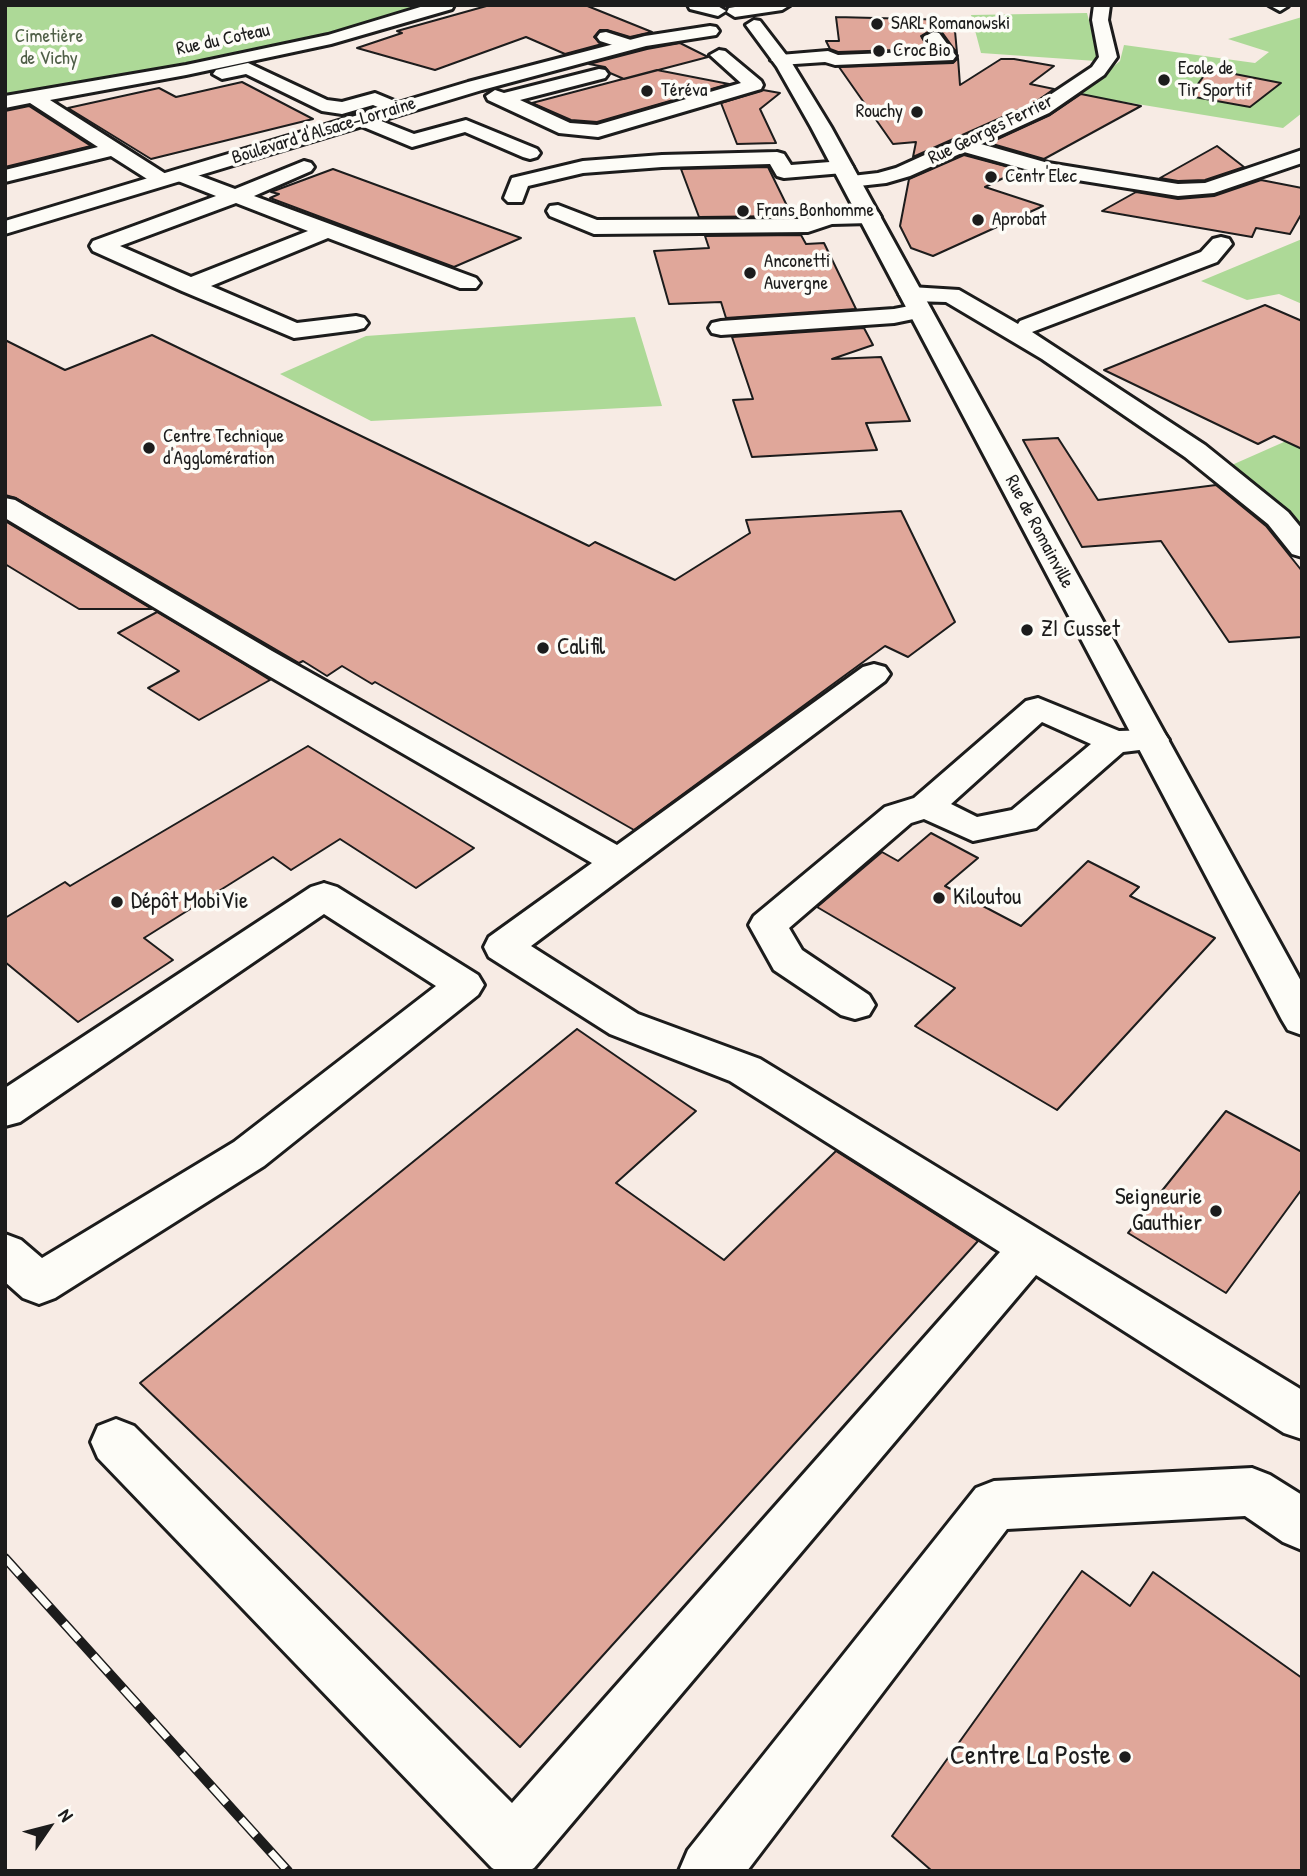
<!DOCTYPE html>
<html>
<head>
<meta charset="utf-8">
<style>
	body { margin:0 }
	#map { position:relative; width:1307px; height:1876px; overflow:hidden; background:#f7ebe4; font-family:"Patrick Hand",sans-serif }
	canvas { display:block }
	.frame { position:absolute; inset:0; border:7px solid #1c1c1c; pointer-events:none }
	.north { position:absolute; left:14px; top:1792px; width:70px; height:70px; -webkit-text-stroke:5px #fdfcf7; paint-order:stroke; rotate:55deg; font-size:19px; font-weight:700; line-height:28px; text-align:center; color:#1c1c1c }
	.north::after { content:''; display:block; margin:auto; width:24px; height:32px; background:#1c1c1c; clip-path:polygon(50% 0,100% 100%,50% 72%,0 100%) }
</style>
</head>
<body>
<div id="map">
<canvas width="1307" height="1876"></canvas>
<div class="frame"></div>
<div class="north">N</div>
</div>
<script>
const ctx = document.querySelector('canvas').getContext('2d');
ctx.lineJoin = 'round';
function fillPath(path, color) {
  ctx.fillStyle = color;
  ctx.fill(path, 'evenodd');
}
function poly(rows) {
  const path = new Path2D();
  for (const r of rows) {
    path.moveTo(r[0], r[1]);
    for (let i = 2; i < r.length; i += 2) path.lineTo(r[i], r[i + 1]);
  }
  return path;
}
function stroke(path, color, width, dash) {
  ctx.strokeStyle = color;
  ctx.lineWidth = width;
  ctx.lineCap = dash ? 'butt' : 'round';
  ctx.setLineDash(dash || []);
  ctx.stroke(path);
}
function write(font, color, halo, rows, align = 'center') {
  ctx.font = font + ' "Patrick Hand",sans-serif';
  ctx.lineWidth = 7;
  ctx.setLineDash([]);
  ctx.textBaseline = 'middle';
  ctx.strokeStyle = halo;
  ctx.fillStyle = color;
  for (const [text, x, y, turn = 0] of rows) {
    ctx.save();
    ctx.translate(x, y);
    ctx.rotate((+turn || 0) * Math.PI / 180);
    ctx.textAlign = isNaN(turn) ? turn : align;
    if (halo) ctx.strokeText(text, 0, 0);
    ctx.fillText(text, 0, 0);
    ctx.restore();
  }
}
const green = poly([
	[5,5,426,5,321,36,240,55,5,99],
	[1087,13,1096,47,1096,61,981,53,971,15],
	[1302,17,1302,113,1283,128,1107,99,1077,97,1120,61,1124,45,1255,63,1269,52,1228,39],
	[1302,239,1302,304,1279,294,1247,300,1201,281],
	[635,317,662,406,371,421,280,374,366,336],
	[1302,434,1302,532,1225,468]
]);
const building = poly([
	[490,5,585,5,652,32,630,37,607,30,600,30,594,37,602,44,565,54,526,37,435,70,357,48,402,33,397,31,490,5],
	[836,17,954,20,957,53,941,31,933,29,921,36,929,49,838,52,830,49,826,41,839,41,836,17],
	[680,43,708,57,624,79,610,73,605,67,589,64,647,49,680,43],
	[958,58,960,85,1001,59,1014,59,1054,66,1030,84,1054,89,1034,103,913,157,916,142,893,144,839,67,953,63,958,58],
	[1209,69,1281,83,1250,107,1189,96,1209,69],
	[657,70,729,84,597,122,571,120,532,103,657,70],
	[242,82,313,119,151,159,68,108,159,88,176,97,242,82],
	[763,90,780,93,760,109,776,143,737,144,721,103,763,90],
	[1081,94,1141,106,1044,159,989,143,1050,115,1081,94],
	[29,106,91,146,5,167,5,111,29,106],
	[1217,146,1244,167,1205,180,1178,181,1160,178,1217,146],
	[964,155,1020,170,985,187,1043,206,933,256,911,248,900,226,909,179,964,155],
	[768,167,792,216,699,217,681,169,768,167],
	[333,169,521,238,454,267,270,198,279,194,271,192,333,169],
	[1261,180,1302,188,1302,213,1290,234,1256,228,1252,237,1102,211,1136,192,1178,199,1214,196,1261,180],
	[801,235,806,244,824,243,856,309,726,318,721,302,669,304,654,251,709,248,705,236,801,235],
	[1265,305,1302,321,1302,449,1274,436,1258,444,1104,370,1265,305],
	[864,328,873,345,832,359,881,357,910,421,866,423,877,450,752,457,733,400,753,399,732,337,864,328],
	[152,335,589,546,595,542,675,580,750,533,746,520,901,511,955,622,908,657,885,646,634,830,375,682,372,684,342,666,327,676,303,661,299,663,16,498,5,495,5,340,65,370,152,335],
	[1058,438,1098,500,1216,485,1266,526,1302,571,1302,637,1229,642,1161,541,1082,547,1023,440,1058,438],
	[5,521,152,609,79,609,5,564,5,521],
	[157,612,249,667,270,680,199,720,148,688,179,671,118,633,157,612],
	[308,746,474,848,416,888,340,839,291,870,273,857,144,938,173,960,78,1022,5,962,5,918,65,882,70,886,308,746],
	[931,833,978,858,945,886,1021,926,1088,861,1139,887,1130,896,1215,938,1057,1110,915,1026,955,988,817,907,882,852,898,861,931,833],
	[577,1029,696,1111,616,1183,724,1260,836,1151,978,1241,520,1747,140,1383,577,1029],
	[1226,1111,1302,1152,1302,1189,1226,1293,1128,1233,1226,1111],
	[1082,1571,1130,1606,1153,1572,1302,1678,1302,1871,932,1871,892,1836,1082,1571]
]);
const minor = poly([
	[427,5,454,5,452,9,331,44,186,75,50,100,169,176,172,180,169,184,155,184,111,156,5,182,5,170,98,147,30,103,5,108,5,96,186,65,328,35,427,5],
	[688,5,716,5,726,11,718,16,690,9,688,5],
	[747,5,790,5,782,10,735,17,727,12,729,8,747,5],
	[1094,5,1110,5,1108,20,1117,57,1104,75,1049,113,981,144,1048,163,1178,184,1205,183,1302,150,1302,163,1214,193,1178,196,1046,175,964,152,910,176,886,183,850,187,843,185,840,181,843,177,878,173,896,168,1035,105,1092,67,1099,57,1092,20,1094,5],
	[1269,5,1288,5,1288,6,1280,11,1269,5],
	[606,32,634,41,637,45,628,50,600,41,597,37,600,33,606,32],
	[933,32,939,33,953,52,956,56,953,60,835,65,825,62,780,65,771,60,780,55,828,51,838,55,934,51,924,37,933,32],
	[719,50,725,51,761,81,763,85,761,89,598,137,559,133,488,100,486,96,495,90,504,93,599,69,605,70,608,74,605,78,520,100,570,123,597,125,741,83,710,55,719,50],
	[248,63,327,100,342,102,375,93,404,105,406,109,397,115,373,105,342,114,322,111,246,74,222,79,213,74,216,70,248,63],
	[361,113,414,134,466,120,537,149,540,153,537,157,530,159,523,157,465,132,412,147,354,123,351,119,361,113],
	[777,152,784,154,791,165,843,161,850,163,853,167,850,171,843,173,784,178,777,176,770,164,662,167,583,173,528,186,522,202,508,202,504,198,512,178,583,161,662,155,777,152],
	[304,161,311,163,314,167,311,171,254,196,476,278,480,283,476,288,460,288,328,238,211,286,297,323,356,316,364,318,368,323,364,328,356,330,294,338,182,291,93,251,90,246,93,241,216,196,173,179,170,175,173,171,187,171,235,189,304,161],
	[236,203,308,231,191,277,120,246,236,203],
	[558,205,597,220,806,219,830,212,870,211,878,212,881,217,878,222,870,223,832,224,808,232,594,234,550,216,547,211,550,206,558,205],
	[1221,237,1229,239,1232,244,1217,262,1032,332,1205,445,1288,512,1302,529,1302,557,1292,554,1268,524,1185,457,1042,359,946,302,911,301,903,299,899,294,903,289,911,287,959,290,1018,324,1020,321,1201,252,1213,239,1221,237],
	[920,304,928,306,932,311,928,316,894,323,721,335,712,333,709,328,712,323,721,321,894,309,920,304],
	[5,498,15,500,272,651,617,845,863,667,874,664,885,667,890,674,885,681,531,946,638,1014,760,1059,1302,1390,1302,1439,1284,1433,1036,1275,534,1868,528,1871,498,1871,492,1868,98,1458,91,1442,98,1426,116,1419,134,1426,512,1803,1000,1252,730,1081,610,1034,489,957,484,947,489,937,592,863,250,665,5,518,5,498],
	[1038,698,1119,731,1152,730,1164,733,1169,740,1164,747,1123,752,1036,828,973,841,924,819,911,823,789,928,802,950,869,995,875,1005,869,1015,855,1019,841,1015,774,970,749,925,754,916,885,807,914,798,1026,701,1038,698],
	[1042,722,1091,744,1012,810,977,817,951,804,1042,722],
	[324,883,337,887,478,975,484,985,478,995,264,1166,55,1298,39,1304,23,1298,5,1282,5,1234,21,1240,42,1258,234,1142,436,986,324,914,20,1122,5,1126,5,1088,311,887,324,883],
	[1252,1468,1270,1475,1302,1495,1302,1550,1283,1542,1245,1516,1007,1529,747,1871,679,1871,688,1850,976,1488,994,1481,1252,1468]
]);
const major = poly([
	[754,20,760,21,790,60,831,127,1302,983,1302,1035,1288,1030,1282,1020,811,127,777,67,746,25,754,20],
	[710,26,716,27,719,31,716,35,646,46,482,90,5,234,5,221,468,82,645,36,710,26]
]);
const rail = poly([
	[5,1558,288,1871]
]);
const markers = [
	[877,24,7,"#1c1c1c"],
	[879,51,7,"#1c1c1c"],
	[1164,80,7,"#1c1c1c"],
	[647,91,7,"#1c1c1c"],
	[917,112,7,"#1c1c1c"],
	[991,177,7,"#1c1c1c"],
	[743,211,7,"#1c1c1c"],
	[978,220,7,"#1c1c1c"],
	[750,273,7,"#1c1c1c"],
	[149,448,7,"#1c1c1c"],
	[1027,630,7,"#1c1c1c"],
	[543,648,7,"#1c1c1c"],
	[939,898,7,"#1c1c1c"],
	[117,902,7,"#1c1c1c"],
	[1216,1211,7,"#1c1c1c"],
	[1125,1757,7,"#1c1c1c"]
];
const farPoinames = [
	["SARL Romanowski",891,24],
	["Croc'Bio",893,51],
	["Ecole de",1178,69],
	["Tir Sportif",1178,91],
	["Téréva",661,91],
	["Rouchy",903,112,"right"],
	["Centr'Elec",1005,177],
	["Frans Bonhomme",757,211],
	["Aprobat",992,220],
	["Anconetti",764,262],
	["Auvergne",764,284],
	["Centre Technique",163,437],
	["d'Agglomération",163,459]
];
const farParknames = [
	["Cimetière",49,37],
	["de Vichy",49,59]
];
const farStreetnames = [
	["Rue du Coteau",223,40,-12],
	["Rue Georges Ferrier",991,130,-26],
	["Boulevard d'Alsace-Lorraine",324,131,-17],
	["Rue de Romainville",1039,532,62]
];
const poiNames = [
	["ZI Cusset",1041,630],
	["Califil",557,648],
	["Kiloutou",953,898],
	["Dépôt MobiVie",131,902],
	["Seigneurie",1202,1198,"right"],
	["Gauthier",1202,1224,"right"]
];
const nearPoinames = [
	["Centre La Poste",1111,1757]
];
fillPath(green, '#add997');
fillPath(building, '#e0a79a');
stroke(building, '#1c1c1c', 2);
stroke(minor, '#1c1c1c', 6);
stroke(major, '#1c1c1c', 6);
fillPath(minor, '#fdfcf7');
fillPath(major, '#fdfcf7');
stroke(rail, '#1c1c1c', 10);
stroke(rail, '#fdfcf7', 7, [22]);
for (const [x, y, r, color] of markers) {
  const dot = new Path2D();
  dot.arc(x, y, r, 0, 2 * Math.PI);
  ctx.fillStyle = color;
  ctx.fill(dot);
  stroke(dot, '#fdfcf7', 2.5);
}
write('19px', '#1c1c1c', '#fdfcf7', farPoinames, 'left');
write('19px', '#4f5e47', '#fdfcf7', farParknames);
write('19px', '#1c1c1c', '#fdfcf7', farStreetnames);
write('23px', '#1c1c1c', '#fdfcf7', poiNames, 'left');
write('28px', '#1c1c1c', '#fdfcf7', nearPoinames, 'right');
</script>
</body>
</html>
